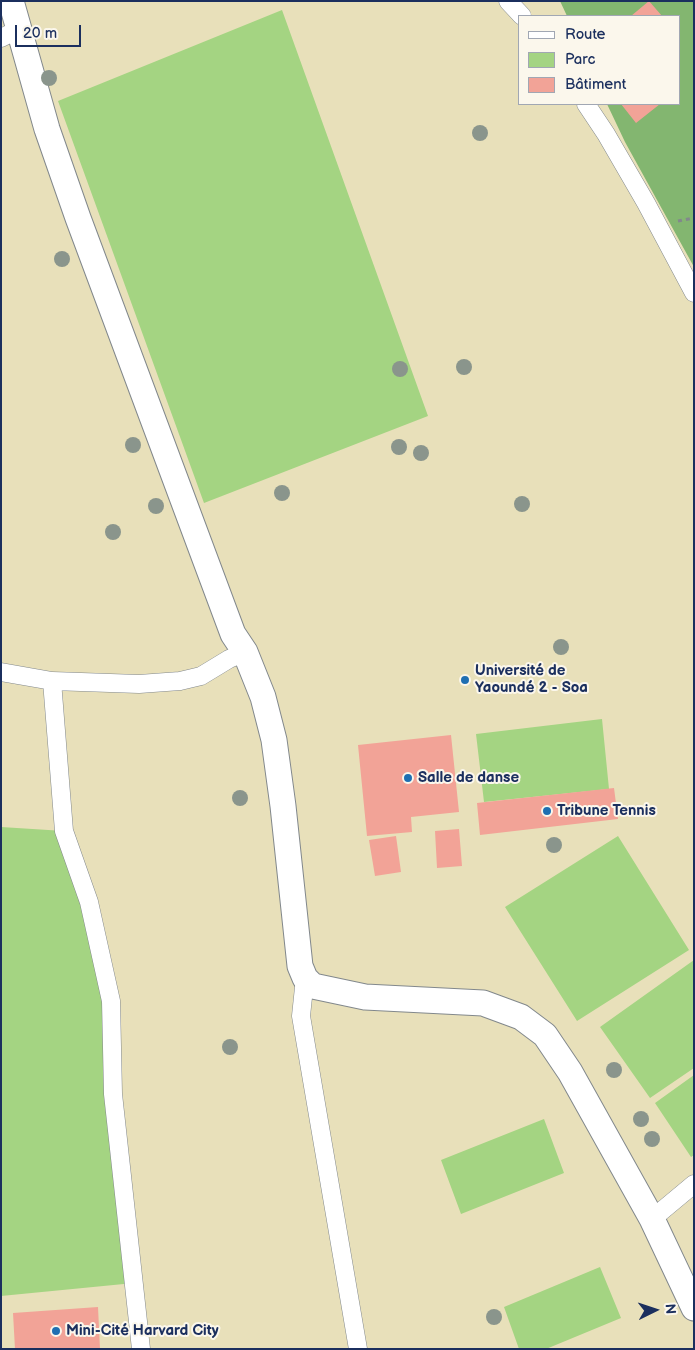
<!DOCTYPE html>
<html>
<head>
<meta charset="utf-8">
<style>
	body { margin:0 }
	#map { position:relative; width:695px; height:1350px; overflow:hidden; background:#e8e0ba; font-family:"Balsamiq Sans",sans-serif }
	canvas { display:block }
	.frame { position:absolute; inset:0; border:2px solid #1b2f5e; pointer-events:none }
	.legend { position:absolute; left:518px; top:15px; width:162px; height:90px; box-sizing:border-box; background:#fbf7ec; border:1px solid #a1a7b3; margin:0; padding:6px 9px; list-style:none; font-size:15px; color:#1b2f5e }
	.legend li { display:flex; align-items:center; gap:10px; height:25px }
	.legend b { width:25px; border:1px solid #a1a7b3 }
	.north { position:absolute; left:630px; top:1285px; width:50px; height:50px; -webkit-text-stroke:4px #fbf7ec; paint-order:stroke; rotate:86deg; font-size:14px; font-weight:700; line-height:20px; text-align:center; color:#1b2f5e }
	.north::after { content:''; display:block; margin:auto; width:18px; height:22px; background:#1b2f5e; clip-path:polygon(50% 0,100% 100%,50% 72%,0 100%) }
	.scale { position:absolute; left:15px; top:25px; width:66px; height:22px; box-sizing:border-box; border:2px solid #1b2f5e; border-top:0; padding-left:6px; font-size:15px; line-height:18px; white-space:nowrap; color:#1b2f5e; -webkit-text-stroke:4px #fbf7ec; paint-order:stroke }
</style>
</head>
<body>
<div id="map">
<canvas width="695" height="1350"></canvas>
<div class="frame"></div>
<ul class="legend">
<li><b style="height:6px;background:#fff"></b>Route</li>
<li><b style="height:14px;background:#a4d482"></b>Parc</li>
<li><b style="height:14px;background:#f2a397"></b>Bâtiment</li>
</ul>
<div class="north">N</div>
<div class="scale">20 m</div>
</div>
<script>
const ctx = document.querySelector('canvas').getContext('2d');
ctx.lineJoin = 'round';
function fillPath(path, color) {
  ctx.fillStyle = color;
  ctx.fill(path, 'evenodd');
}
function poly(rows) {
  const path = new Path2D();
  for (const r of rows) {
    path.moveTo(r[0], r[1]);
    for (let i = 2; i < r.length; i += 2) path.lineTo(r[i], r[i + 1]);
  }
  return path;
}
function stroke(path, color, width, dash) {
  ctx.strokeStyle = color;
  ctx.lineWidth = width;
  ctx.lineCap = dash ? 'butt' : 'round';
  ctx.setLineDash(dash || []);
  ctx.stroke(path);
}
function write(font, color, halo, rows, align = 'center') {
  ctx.font = font + ' "Balsamiq Sans",sans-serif';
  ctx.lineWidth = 4;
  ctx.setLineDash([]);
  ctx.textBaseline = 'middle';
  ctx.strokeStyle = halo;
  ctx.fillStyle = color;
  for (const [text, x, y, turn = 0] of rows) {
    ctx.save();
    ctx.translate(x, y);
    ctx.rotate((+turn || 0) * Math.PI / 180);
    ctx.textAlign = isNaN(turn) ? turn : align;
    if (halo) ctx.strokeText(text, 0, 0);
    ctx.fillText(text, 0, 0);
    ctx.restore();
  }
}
const green = poly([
	[282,10,428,416,204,503,58,101],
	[602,719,609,789,484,802,476,734],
	[1,827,64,831,111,1001,134,1283,1,1296],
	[618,836,689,950,577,1021,505,907],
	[694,960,694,1068,650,1098,600,1027],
	[694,1075,694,1155,691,1157,655,1103],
	[544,1119,564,1173,461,1214,441,1160],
	[600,1267,621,1318,546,1349,519,1349,504,1307]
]);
const forest = poly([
	[560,1,694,1,694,267,625,142,607,104,679,104,679,16,567,16]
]);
const building = poly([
	[649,1,662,16,631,16],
	[621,104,660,104,636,123],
	[451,735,459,812,411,817,412,832,367,836,358,745],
	[614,788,618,819,480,835,477,803],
	[459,829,462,866,437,868,435,831],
	[396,836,401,872,375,876,369,840],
	[98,1307,100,1349,15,1349,13,1313]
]);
const path = poly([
	[678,221,694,218]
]);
const street = poly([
	[508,1,522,16],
	[1,38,19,29],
	[586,104,606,134,646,203,694,293],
	[1,672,52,681],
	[305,978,301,1016,358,1349],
	[652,1219,694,1184],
	[141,1349,113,1094,111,1001,89,902,64,831,52,681,139,684,180,681,201,676,229,659,245,652]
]);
const secondary = poly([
	[11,1,47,129,78,218,233,634,245,652,263,697,274,740,283,806,300,966,305,978,313,986,365,997,483,1003,521,1017,545,1035,570,1072,652,1219,694,1308]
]);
const trees = [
	[49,78],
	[480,133],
	[62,259],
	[464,367],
	[400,369],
	[133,445],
	[399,447],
	[421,453],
	[282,493],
	[522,504],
	[156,506],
	[113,532],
	[561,647],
	[240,798],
	[554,845],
	[230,1047],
	[614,1070],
	[641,1119],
	[652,1139],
	[494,1317]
];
const markers = [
	[465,680,5,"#1f6fb2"],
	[408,778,5,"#1f6fb2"],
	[547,811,5,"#1f6fb2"],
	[56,1331,5,"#1f6fb2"]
];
const poiNames = [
	["Université de",475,671],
	["Yaoundé 2 - Soa",475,688],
	["Salle de danse",418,778],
	["Tribune Tennis",557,811],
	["Mini-Cité Harvard City",66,1331]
];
fillPath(green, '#a4d482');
fillPath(forest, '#83b670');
fillPath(building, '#f2a397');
stroke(street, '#82888c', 19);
stroke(secondary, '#82888c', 27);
stroke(path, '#82888c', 3, [4, 4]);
stroke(street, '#fff', 18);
stroke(secondary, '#fff', 25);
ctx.fillStyle = '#8a958c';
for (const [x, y] of trees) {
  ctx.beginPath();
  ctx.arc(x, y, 8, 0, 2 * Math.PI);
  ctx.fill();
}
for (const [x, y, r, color] of markers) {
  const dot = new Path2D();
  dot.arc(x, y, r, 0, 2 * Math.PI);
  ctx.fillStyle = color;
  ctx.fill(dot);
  stroke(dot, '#fbf7ec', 2);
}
write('bold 15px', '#1b2f5e', '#fbf7ec', poiNames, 'left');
</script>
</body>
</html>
